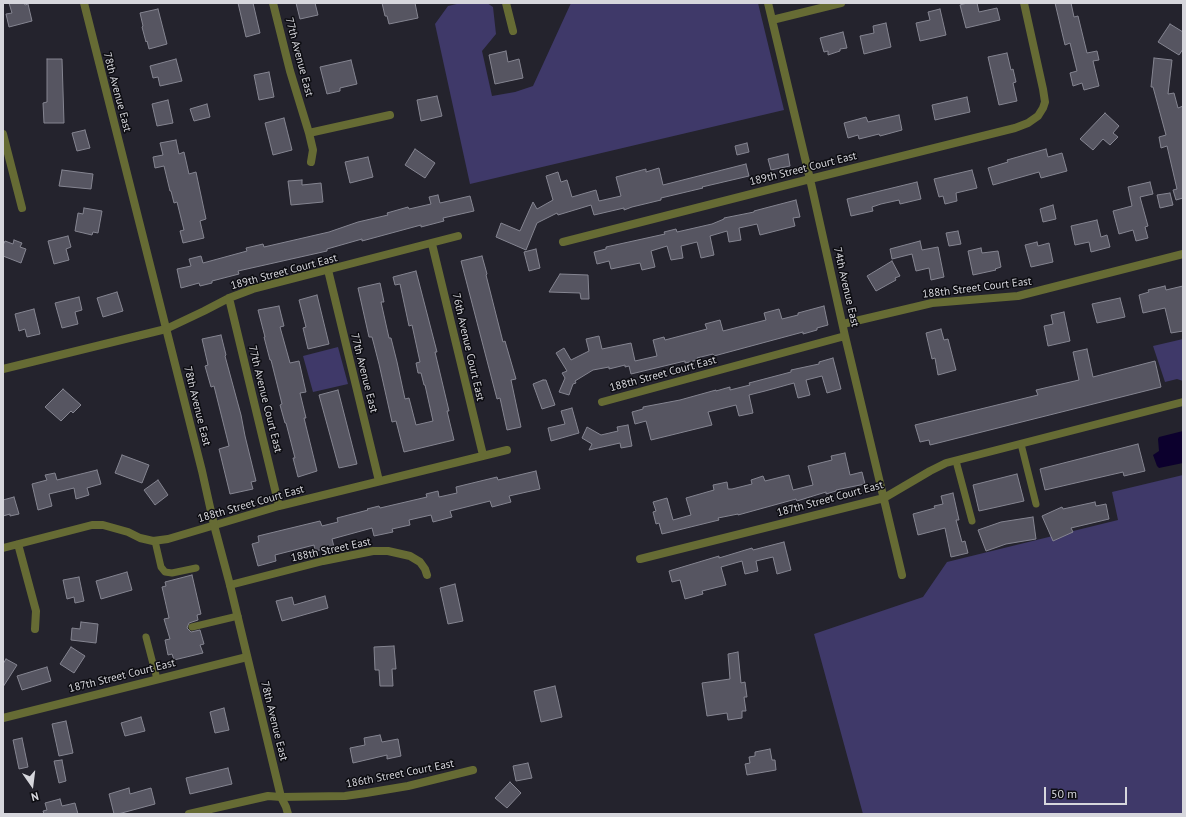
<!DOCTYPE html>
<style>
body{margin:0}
#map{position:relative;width:1186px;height:817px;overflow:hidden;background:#24232d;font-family:"PT Sans",sans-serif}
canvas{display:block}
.frame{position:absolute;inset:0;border:4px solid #d6d6dc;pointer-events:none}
.north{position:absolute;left:12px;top:765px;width:40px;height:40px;-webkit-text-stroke:3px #0d0d12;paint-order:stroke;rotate:166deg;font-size:11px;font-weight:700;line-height:16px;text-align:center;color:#d6d6dc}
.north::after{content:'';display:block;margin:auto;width:14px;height:18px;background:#d6d6dc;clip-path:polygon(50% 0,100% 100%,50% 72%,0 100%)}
.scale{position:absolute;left:1044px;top:787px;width:83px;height:18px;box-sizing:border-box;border:2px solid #d6d6dc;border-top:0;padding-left:5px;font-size:12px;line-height:14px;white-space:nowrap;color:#d6d6dc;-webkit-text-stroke:3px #0d0d12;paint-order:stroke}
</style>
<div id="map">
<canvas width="1186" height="817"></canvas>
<div class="frame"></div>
<div class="north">N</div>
<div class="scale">50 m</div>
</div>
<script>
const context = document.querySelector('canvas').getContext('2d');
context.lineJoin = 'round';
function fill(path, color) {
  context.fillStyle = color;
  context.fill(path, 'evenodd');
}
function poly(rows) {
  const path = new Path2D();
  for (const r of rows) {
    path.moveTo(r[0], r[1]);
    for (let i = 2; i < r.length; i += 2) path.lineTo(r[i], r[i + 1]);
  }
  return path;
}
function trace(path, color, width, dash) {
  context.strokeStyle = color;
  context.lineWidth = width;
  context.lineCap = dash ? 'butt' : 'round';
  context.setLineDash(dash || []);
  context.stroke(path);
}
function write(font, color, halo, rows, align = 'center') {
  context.font = font + ' "PT Sans",sans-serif';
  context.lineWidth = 3;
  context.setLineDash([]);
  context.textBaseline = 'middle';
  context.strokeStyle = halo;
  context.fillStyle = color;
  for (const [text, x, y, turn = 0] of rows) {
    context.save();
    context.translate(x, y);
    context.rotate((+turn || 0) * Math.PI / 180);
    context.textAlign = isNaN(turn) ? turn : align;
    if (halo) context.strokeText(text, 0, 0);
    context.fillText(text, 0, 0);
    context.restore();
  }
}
fill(poly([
 [461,3,487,3,493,7,496,34,482,51,492,96,515,92,533,86,571,3,758,3,784,110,470,184,435,24,448,6],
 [1183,339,1183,381,1177,379,1165,382,1153,346],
 [338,347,348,384,313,392,303,356],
 [1183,475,1183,814,863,814,814,634,923,597,947,562,1118,520,1112,492]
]), '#3f3969');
fill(poly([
 [1183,431,1183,463,1159,468,1157,466,1153,455,1159,451,1158,439,1159,437]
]), '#0c002d');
const building = poly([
 [9,3,24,3,25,5,28,4,32,21,9,27,6,14,12,13,9,3],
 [238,3,253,3,260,33,246,37,238,3],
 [296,3,315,3,318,15,300,19,296,3],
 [382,3,415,3,418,18,389,24,387,16,385,16,382,3],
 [967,3,977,3,979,12,997,8,1000,20,966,28,960,5,967,3],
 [1055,3,1071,3,1074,17,1078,16,1087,53,1097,51,1099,60,1093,61,1099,86,1084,90,1082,83,1073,86,1070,73,1077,71,1070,43,1065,45,1055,3],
 [158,9,167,44,149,49,147,41,146,42,142,27,143,26,140,13,158,9],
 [940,9,946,35,920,41,916,23,930,20,928,12,940,9],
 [886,23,891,47,864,54,860,36,874,33,873,26,886,23],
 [1170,24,1183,32,1183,49,1179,55,1158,42,1170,24],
 [843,32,847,48,840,49,840,51,828,55,828,51,824,52,820,38,843,32],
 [506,51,508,62,519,59,523,78,495,84,489,55,506,51],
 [1007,53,1011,70,1013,69,1016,82,1013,83,1017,101,999,105,988,57,1007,53],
 [1154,58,1172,60,1168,94,1174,93,1178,108,1183,106,1183,198,1176,200,1173,190,1177,189,1167,146,1161,148,1159,137,1166,135,1153,87,1151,87,1154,58],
 [47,59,62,59,64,123,44,123,43,103,47,102,47,59],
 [176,59,182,81,160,86,158,77,153,78,150,66,176,59],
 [351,60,357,84,340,88,340,91,327,94,320,67,351,60],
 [269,72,274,97,259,100,254,75,269,72],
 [437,96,442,116,421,121,417,100,437,96],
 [967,97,970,112,935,120,932,105,967,97],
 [168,100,173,123,157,126,152,104,168,100],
 [207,104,210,117,194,121,190,109,207,104],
 [1105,113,1119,126,1113,133,1118,137,1110,145,1103,139,1093,150,1080,139,1105,113],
 [899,115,902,130,880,136,879,134,859,139,858,135,848,138,844,123,866,117,868,122,899,115],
 [284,118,292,150,273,155,265,123,284,118],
 [85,130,90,148,77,151,72,133,85,130],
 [176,140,179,154,184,152,189,174,196,172,206,219,200,221,204,238,183,243,180,231,184,230,177,202,174,203,171,191,170,191,164,166,155,168,153,157,163,155,160,143,176,140],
 [747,143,749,152,737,155,735,146,747,143],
 [415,149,435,163,425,178,405,165,415,149],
 [1046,149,1048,157,1062,153,1067,171,1041,178,1039,172,993,185,988,168,1008,162,1007,160,1046,149],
 [788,154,790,166,771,170,768,159,788,154],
 [368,157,373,177,350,183,345,162,368,157],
 [746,164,749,176,702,187,703,188,661,198,661,200,632,207,624,210,624,208,594,215,591,205,558,215,557,213,537,223,526,250,496,237,501,223,520,231,533,202,537,209,553,200,546,176,558,172,561,182,567,180,572,197,596,190,599,201,621,196,616,177,646,169,646,172,659,168,663,185,746,164],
 [62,170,93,174,91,189,59,186,62,170],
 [972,170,977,188,956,193,957,201,945,204,943,196,939,197,934,179,972,170],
 [302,180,302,185,321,183,323,202,291,205,288,181,302,180],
 [917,182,921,199,900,204,899,200,881,204,872,207,873,211,851,216,847,199,917,182],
 [1150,182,1153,194,1140,197,1148,226,1145,227,1148,238,1136,241,1133,230,1119,234,1113,211,1132,206,1128,187,1150,182],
 [1170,193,1173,205,1160,208,1157,195,1170,193],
 [438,195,440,203,470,196,474,211,443,218,444,221,421,227,421,225,362,241,362,239,327,249,327,251,238,271,239,274,212,281,212,283,200,286,199,283,181,288,177,269,191,266,189,259,201,256,203,263,247,251,246,248,263,244,264,247,329,232,358,222,388,215,387,213,408,207,409,209,431,204,429,197,438,195],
 [796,200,800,217,793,218,795,226,760,235,757,224,739,228,741,240,729,242,727,231,710,236,714,255,701,258,697,242,681,246,683,258,671,260,667,246,651,251,655,267,642,270,640,263,611,269,609,261,597,264,594,252,606,249,606,247,665,234,664,232,676,229,677,232,712,224,724,219,724,218,754,212,754,211,796,200],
 [1053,205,1056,219,1043,222,1040,209,1053,205],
 [84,208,102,211,98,233,93,232,92,235,75,231,78,213,83,214,84,208],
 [1097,220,1101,237,1107,235,1110,247,1091,252,1089,242,1075,245,1071,226,1097,220],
 [958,231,961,244,949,246,946,233,958,231],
 [68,236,71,247,66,249,69,260,54,264,48,241,68,236],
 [14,240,22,243,20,247,26,249,21,263,3,256,3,245,5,241,13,244,14,240],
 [920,241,922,250,938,247,944,277,931,280,929,268,916,271,912,254,892,259,890,249,920,241],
 [1037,242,1038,246,1049,243,1053,262,1031,267,1025,245,1037,242],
 [981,248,982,253,998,251,1001,267,995,269,996,270,973,275,968,251,981,248],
 [536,249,540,268,529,271,524,252,536,249],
 [482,256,487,274,486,275,503,342,505,341,516,379,511,380,521,427,507,430,500,398,497,399,461,261,482,256],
 [892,261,900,276,895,278,896,280,876,291,867,276,892,261],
 [416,271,437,352,435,352,449,411,447,411,454,440,404,452,396,421,392,422,379,364,372,337,369,337,358,288,380,283,384,302,381,302,389,338,391,338,397,362,405,399,409,398,416,425,433,421,425,385,424,385,421,373,418,373,416,363,420,362,412,325,409,326,400,284,395,285,393,277,416,271],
 [560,274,588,275,589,299,581,299,580,293,549,292,560,274],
 [1165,286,1166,290,1183,286,1183,331,1171,333,1165,308,1143,313,1139,295,1149,292,1148,290,1165,286],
 [117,292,123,311,103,317,97,298,117,292],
 [317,295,329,344,308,349,303,328,306,327,299,300,317,295],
 [79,297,82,310,75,312,78,324,62,328,55,303,79,297],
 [1120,298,1125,317,1097,323,1092,304,1120,298],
 [279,306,284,326,280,327,290,363,299,361,306,392,300,393,306,418,304,418,317,471,298,477,293,458,295,458,286,423,285,423,280,405,282,404,271,360,270,360,264,337,265,337,258,310,279,306],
 [824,306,828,325,817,328,817,330,803,334,803,332,714,356,713,354,697,358,698,360,685,363,685,361,631,374,629,366,625,367,625,365,609,369,609,367,593,370,575,381,576,383,573,384,569,395,559,392,565,378,562,373,567,371,556,353,564,348,571,360,589,351,586,339,599,336,602,349,631,343,635,361,657,356,653,340,664,337,665,340,707,329,705,324,720,320,723,331,766,320,764,313,779,309,782,319,798,315,798,313,824,306],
 [34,309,40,334,27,337,25,329,19,331,15,314,34,309],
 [1064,312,1070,341,1048,346,1044,326,1053,324,1051,315,1064,312],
 [941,329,944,340,948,339,956,370,938,375,935,358,932,359,926,333,941,329],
 [221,335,226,355,225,356,241,415,245,436,256,481,251,482,253,489,230,494,219,449,229,446,214,386,211,387,205,366,208,365,202,339,221,335],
 [1087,349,1093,377,1155,361,1161,387,930,445,929,440,920,442,915,425,1038,395,1036,390,1079,380,1073,352,1087,349],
 [833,358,841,389,827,393,822,376,806,380,810,395,798,398,794,383,765,391,749,395,753,413,739,416,736,405,708,412,712,425,651,440,646,421,635,424,632,412,643,409,643,407,680,400,716,390,716,391,730,387,730,390,750,385,749,383,791,372,791,370,819,364,819,362,833,358],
 [543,380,546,380,555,405,542,409,533,384,543,380],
 [63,389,81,405,73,413,71,411,61,421,45,407,63,389],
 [338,390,357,464,339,468,319,395,338,390],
 [572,408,579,433,551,441,548,428,565,424,561,411,572,408],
 [628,425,632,446,621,448,620,443,589,450,592,444,582,438,587,427,601,435,618,431,617,427,628,425],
 [1138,444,1145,471,1124,476,1123,472,1045,490,1040,469,1138,444],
 [845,453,850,475,862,472,865,484,836,490,836,491,826,494,826,492,797,501,796,499,738,515,738,514,718,518,719,520,662,534,659,523,656,524,653,512,656,511,653,502,667,498,673,520,691,515,686,498,714,490,713,485,727,482,728,489,732,489,752,484,751,480,763,476,765,481,789,475,793,490,813,485,808,466,832,460,831,456,845,453],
 [122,455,149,465,142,483,115,473,122,455],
 [97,470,101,484,87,488,89,495,76,499,74,488,49,494,52,506,38,510,32,484,47,480,45,475,55,473,57,480,97,470],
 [536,471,540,489,509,496,511,502,492,507,490,501,450,511,452,517,433,522,431,515,409,520,410,525,392,529,393,532,374,536,372,528,332,539,334,547,315,551,314,545,275,555,276,561,258,566,252,544,259,542,258,536,320,521,322,526,338,522,337,518,368,510,367,509,379,506,380,508,427,497,426,494,438,491,439,497,457,493,456,487,497,477,498,480,536,471],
 [1017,474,1024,501,979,511,973,485,1017,474],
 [158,480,168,495,155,505,144,490,158,480],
 [953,493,959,520,956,520,962,542,965,541,968,553,951,557,945,528,918,535,913,514,935,508,934,506,943,504,941,496,953,493],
 [14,497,19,514,10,516,10,514,3,516,3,500,14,497],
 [1095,502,1096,506,1106,504,1109,519,1071,528,1073,532,1053,541,1042,516,1062,507,1063,509,1095,502],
 [1033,517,1036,539,1006,544,986,551,978,530,1001,522,1033,517],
 [784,542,791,570,777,574,773,557,756,561,758,571,745,574,742,561,721,567,726,585,702,591,703,594,685,599,680,580,672,582,669,571,719,556,719,558,752,548,753,550,784,542],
 [127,572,132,590,101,599,96,581,127,572],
 [192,575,201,614,197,615,198,620,189,623,187,628,191,632,200,630,204,644,200,645,203,653,174,660,172,654,168,655,165,640,170,639,164,619,169,618,162,587,166,586,165,582,192,575],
 [79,577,84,601,75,603,74,597,67,599,63,580,79,577],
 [455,584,463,621,448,624,440,588,455,584],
 [325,596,328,608,282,621,276,601,292,597,294,605,325,596],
 [81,622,98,624,96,643,71,640,72,628,80,629,81,622],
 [394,646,396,669,392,669,393,686,380,686,379,670,375,670,374,647,394,646],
 [71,647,85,656,74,673,60,664,71,647],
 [738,652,741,683,745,682,747,697,744,697,746,711,742,711,742,718,728,720,727,713,707,716,702,683,730,679,728,654,738,652],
 [6,659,17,665,3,687,3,664,6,659],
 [47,667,51,681,22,690,17,676,47,667],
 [555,686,562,717,541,722,534,691,555,686],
 [224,708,229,730,215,733,210,712,224,708],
 [141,717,145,731,125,736,121,723,141,717],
 [66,721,73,753,59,756,52,724,66,721],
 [380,735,382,742,398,739,401,756,387,759,387,755,353,763,350,748,365,745,364,738,380,735],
 [22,738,28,767,19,769,13,740,22,738],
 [770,749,772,760,775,760,776,770,747,775,745,764,750,763,749,757,755,756,755,752,770,749],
 [62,760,66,781,59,783,54,761,62,760],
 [528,763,532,778,516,781,513,766,528,763],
 [228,768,232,784,190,794,186,778,228,768],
 [510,782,521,793,507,808,495,798,510,782],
 [129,788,130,794,151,788,155,804,118,814,114,814,109,794,129,788],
 [60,799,62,806,75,803,78,814,44,814,43,811,47,810,45,803,60,799]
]);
fill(building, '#565561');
trace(building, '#858591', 1);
trace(poly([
 [1021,444,1036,504],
 [956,461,972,521],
 [155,541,161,567,165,572,172,573,196,568],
 [192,627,238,616],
 [146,637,157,679]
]), '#666b34', 7);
trace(poly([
 [273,3,290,71,309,133,313,150,311,162],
 [506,3,513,31],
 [768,3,810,179,845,336,902,575],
 [772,20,841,3],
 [309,133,390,115],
 [3,134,22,208],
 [563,242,810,179,1015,128,1028,123,1038,116,1043,108,1045,102,1043,89,1024,3],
 [432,244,483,455],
 [328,270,379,481],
 [229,298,279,506],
 [843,324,932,303,1018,296,1183,254],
 [3,369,166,329,204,311,229,298,253,289,458,236],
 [602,402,845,336],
 [18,544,36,611,35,629],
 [3,548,92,525,103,525,128,532,140,538,153,541,168,539,279,506,507,450],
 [640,559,884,498,930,471,946,463,1183,402],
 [230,585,323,561,373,551,388,551,410,556,420,562,425,569,427,575],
 [3,718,247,657],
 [189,814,268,796,281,797,345,796,366,793,408,786,473,770]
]), '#666b34', 8);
trace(poly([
 [84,3,202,471,214,525,230,585,281,797,286,807,288,814]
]), '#666b34', 8);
write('11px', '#d6d6dc', '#0d0d12', [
 ["77th Avenue East",299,57,75],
 ["78th Avenue East",117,92,75],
 ["189th Street Court East",803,169,-14],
 ["189th Street Court East",284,272,-15],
 ["74th Avenue East",846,287,77],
 ["188th Street Court East",977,288,-7],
 ["76th Avenue Court East",468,347,77],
 ["77th Avenue East",364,373,76],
 ["188th Street Court East",663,374,-15],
 ["77th Avenue Court East",265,399,76],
 ["78th Avenue East",197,406,76],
 ["187th Street Court East",830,499,-15],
 ["188th Street Court East",251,504,-16],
 ["188th Street East",331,550,-12],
 ["187th Street Court East",122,676,-14],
 ["78th Avenue East",274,721,76],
 ["186th Street Court East",400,774,-11]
]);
</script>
